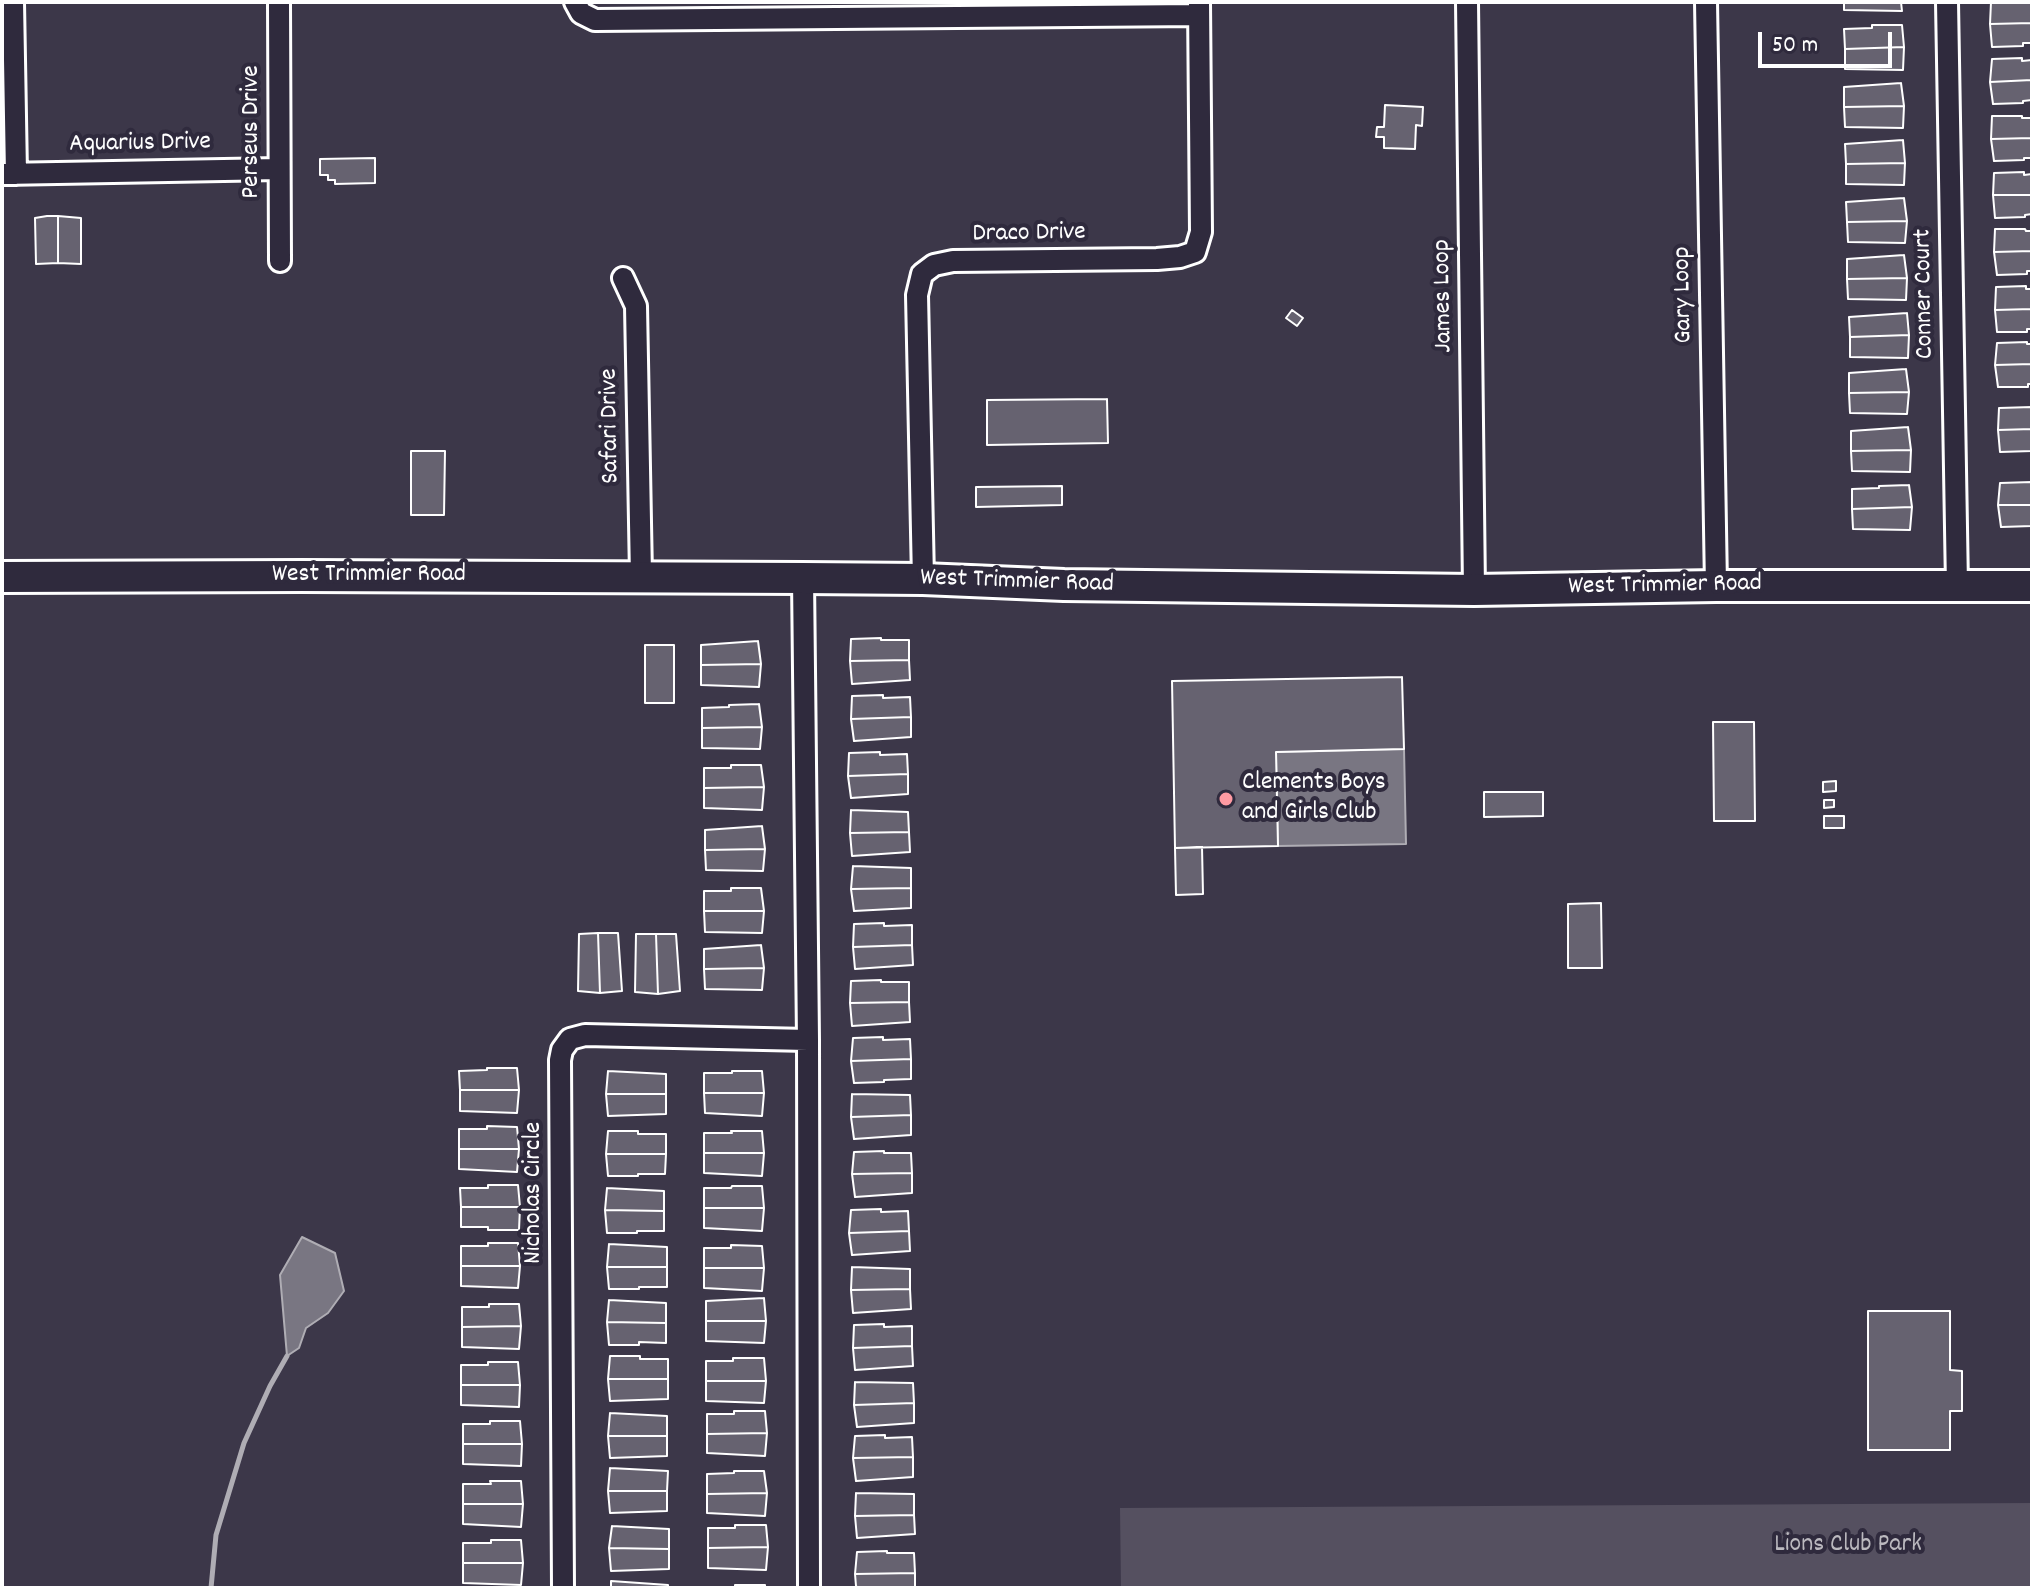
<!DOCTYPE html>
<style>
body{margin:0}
#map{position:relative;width:2034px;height:1590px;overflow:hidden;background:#3c3749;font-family:Dekko,sans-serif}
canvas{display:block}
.frame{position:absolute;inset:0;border:4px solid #fff;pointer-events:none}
.scale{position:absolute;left:1758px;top:32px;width:134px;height:36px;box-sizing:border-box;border:4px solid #fff;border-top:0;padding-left:10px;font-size:24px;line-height:28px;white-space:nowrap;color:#fff;-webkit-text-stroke:6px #2f2a3d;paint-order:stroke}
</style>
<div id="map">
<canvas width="2034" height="1590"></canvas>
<div class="frame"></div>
<div class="scale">50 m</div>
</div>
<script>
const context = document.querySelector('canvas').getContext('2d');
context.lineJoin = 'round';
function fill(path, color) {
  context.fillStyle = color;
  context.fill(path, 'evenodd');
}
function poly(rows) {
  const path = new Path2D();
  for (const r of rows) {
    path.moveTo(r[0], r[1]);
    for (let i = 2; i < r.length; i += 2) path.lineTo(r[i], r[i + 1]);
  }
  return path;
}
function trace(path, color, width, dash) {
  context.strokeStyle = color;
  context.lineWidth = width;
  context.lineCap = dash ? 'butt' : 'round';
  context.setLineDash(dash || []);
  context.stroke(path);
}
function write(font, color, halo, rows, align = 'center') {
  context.font = font + ' Dekko,sans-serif';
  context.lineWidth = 8;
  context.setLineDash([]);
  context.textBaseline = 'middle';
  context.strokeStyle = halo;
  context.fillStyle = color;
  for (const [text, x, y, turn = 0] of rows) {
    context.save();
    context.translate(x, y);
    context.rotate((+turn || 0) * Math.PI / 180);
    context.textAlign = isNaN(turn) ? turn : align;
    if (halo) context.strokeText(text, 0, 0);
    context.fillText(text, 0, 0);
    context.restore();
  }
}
fill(poly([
 [2032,1503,2032,1588,1121,1588,1120,1508]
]), '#555060');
const water = poly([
 [1404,749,1406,844,1278,846,1276,752,1404,749],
 [302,1237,335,1253,344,1291,328,1313,306,1328,299,1348,287,1356,280,1275,302,1237]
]);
fill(water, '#797682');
trace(water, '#afadb4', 2);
trace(poly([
 [211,1588,216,1535,244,1443,270,1386,287,1356]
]), '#afadb4', 5);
const building = poly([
 [1844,2,1901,2,1902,11,1844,10,1844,2],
 [1991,2,2032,3,2032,23,1990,24,1991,2],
 [2032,23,2032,43,2023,43,2023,46,1992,47,1990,24,2032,23],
 [1872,25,1902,25,1904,47,1845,49,1844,29,1872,28,1872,25],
 [1904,47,1903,70,1845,69,1845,49,1904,47],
 [2022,58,2022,61,2032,60,2032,80,1990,82,1992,59,2022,58],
 [2032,80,2032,100,2023,101,2023,103,1993,104,1990,82,2032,80],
 [1901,83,1904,106,1844,107,1844,87,1901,83],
 [1385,105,1423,107,1422,126,1416,125,1415,149,1384,148,1384,137,1376,137,1377,127,1384,127,1385,105],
 [1904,106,1903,128,1845,127,1844,107,1904,106],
 [1992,116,2022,116,2022,118,2032,118,2032,138,1991,139,1992,116],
 [2032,138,2032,158,2024,158,2024,160,1994,161,1991,139,2032,138],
 [1903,140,1905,163,1846,164,1845,144,1903,140],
 [375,158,375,183,335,184,335,180,328,180,328,175,320,175,320,159,375,158],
 [1905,163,1904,185,1846,184,1846,164,1905,163],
 [2024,172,2024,175,2032,174,2032,195,1993,195,1994,173,2024,172],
 [1993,195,2032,195,2032,214,2025,215,2025,217,1995,218,1993,195],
 [1904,198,1907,221,1847,222,1846,202,1904,198],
 [47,216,58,216,58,263,36,264,35,218,47,216],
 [58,216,81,218,81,264,58,263,58,216],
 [1907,221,1905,243,1848,242,1847,222,1907,221],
 [1995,229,2025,229,2026,231,2032,231,2032,251,1994,252,1995,229],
 [2032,251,2032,271,2027,271,2027,274,1997,275,1994,252,2032,251],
 [1904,255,1907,278,1847,279,1847,259,1904,255],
 [1907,278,1906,300,1848,299,1847,279,1907,278],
 [2026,286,2026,289,2032,289,2032,309,1995,310,1996,287,2026,286],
 [2032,309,2032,329,2027,329,2027,332,1997,332,1995,310,2032,309],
 [1292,310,1303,318,1297,326,1286,318,1292,310],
 [1907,313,1909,335,1850,337,1849,317,1907,313],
 [1909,335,1908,358,1850,357,1850,337,1909,335],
 [2027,342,2027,344,2032,344,2032,364,1995,365,1997,343,2027,342],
 [2032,364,2032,384,2028,384,2028,387,1998,387,1995,365,2032,364],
 [1906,369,1909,392,1849,393,1849,373,1906,369],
 [1909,392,1907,414,1850,413,1849,393,1909,392],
 [1107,399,1108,443,987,445,987,400,1107,399],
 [2032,407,2032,429,1998,430,1999,408,2032,407],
 [1908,427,1911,450,1851,451,1851,431,1908,427],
 [2032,429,2032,451,2000,452,1998,430,2032,429],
 [1911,450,1910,472,1852,471,1851,451,1911,450],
 [411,451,445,451,444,515,411,515,411,451],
 [2032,482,2032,505,1998,505,2000,483,2032,482],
 [1909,485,1912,507,1852,509,1852,489,1879,488,1879,486,1909,485],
 [1062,486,1062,505,976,507,976,487,1062,486],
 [1998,505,2032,505,2032,526,2001,527,1998,505],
 [1912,507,1910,530,1853,529,1852,509,1912,507],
 [881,638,881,640,909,640,909,660,850,661,851,639,881,638],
 [758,641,761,664,701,665,701,645,758,641],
 [645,645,674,645,674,703,645,703,645,645],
 [909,660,910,680,852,684,850,661,909,660],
 [761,664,759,687,701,685,701,665,761,664],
 [1402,677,1404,749,1276,752,1278,846,1175,848,1172,681,1402,677],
 [883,695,883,698,910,697,911,717,851,719,852,696,883,695],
 [759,704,762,727,702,728,702,708,729,707,729,705,759,704],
 [911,717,911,737,854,741,851,719,911,717],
 [1713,722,1754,722,1755,821,1714,821,1713,722],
 [762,727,760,749,702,748,702,728,762,727],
 [880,752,880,755,907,754,908,774,848,776,849,753,880,752],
 [731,765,761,765,764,787,704,788,704,768,731,768,731,765],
 [908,774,908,794,851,798,848,776,908,774],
 [1836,781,1836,791,1823,792,1823,782,1836,781],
 [764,787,762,810,704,808,704,788,764,787],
 [1484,792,1543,792,1543,816,1484,817,1484,792],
 [1824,800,1834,800,1834,807,1824,808,1824,800],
 [851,810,908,812,909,832,850,833,851,810],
 [1824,816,1844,816,1844,828,1824,828,1824,816],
 [762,826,765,849,705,850,705,830,762,826],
 [909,832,910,852,852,856,850,833,909,832],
 [1202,847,1203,894,1176,895,1175,848,1202,847],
 [765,849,763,871,706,870,705,850,765,849],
 [853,866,911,868,911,888,851,889,853,866],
 [731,888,761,888,764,911,704,911,704,891,731,891,731,888],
 [911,888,911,908,854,911,851,889,911,888],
 [1601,903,1602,968,1568,968,1568,904,1601,903],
 [704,911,764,911,762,933,705,932,704,911],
 [884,923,884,926,912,925,912,945,853,947,854,924,884,923],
 [598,933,600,993,578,991,579,934,598,933],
 [598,933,618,933,622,991,600,993,598,933],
 [636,934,656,934,658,994,635,992,636,934],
 [656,934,676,934,680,991,658,994,656,934],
 [761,945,764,968,704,969,704,949,761,945],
 [912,945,913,965,855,969,853,947,912,945],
 [764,968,762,990,705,989,704,969,764,968],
 [881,980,881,982,909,982,909,1002,850,1003,851,981,881,980],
 [909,1002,910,1022,852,1026,850,1003,909,1002],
 [883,1037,883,1040,910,1039,911,1059,851,1061,853,1038,883,1037],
 [911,1059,911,1079,884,1080,884,1082,854,1083,851,1061,911,1059],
 [487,1068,517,1068,519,1090,460,1090,459,1071,487,1070,487,1068],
 [608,1071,666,1074,666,1094,606,1094,608,1071],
 [732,1071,762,1071,764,1093,704,1093,704,1073,732,1073,732,1071],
 [460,1090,519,1090,517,1113,460,1111,460,1090],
 [704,1093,764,1093,762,1116,705,1113,704,1093],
 [606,1094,666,1094,666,1114,608,1116,606,1094],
 [852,1094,910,1095,911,1115,851,1117,852,1094],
 [911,1115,911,1135,854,1139,851,1117,911,1115],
 [487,1126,517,1127,519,1149,459,1149,459,1129,487,1129,487,1126],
 [608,1131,638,1131,638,1134,666,1134,666,1154,606,1154,608,1131],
 [731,1131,762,1131,764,1153,704,1153,704,1133,732,1133,731,1131],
 [459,1149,519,1149,517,1172,459,1169,459,1149],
 [884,1151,884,1153,911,1153,912,1173,852,1174,854,1152,884,1151],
 [704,1153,764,1153,762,1176,704,1173,704,1153],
 [606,1154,666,1154,665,1174,638,1174,638,1176,608,1176,606,1154],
 [912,1173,912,1193,855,1197,852,1174,912,1173],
 [488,1185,518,1185,520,1207,461,1207,460,1188,488,1188,488,1185],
 [732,1186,762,1186,764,1208,704,1208,704,1188,731,1188,732,1186],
 [607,1188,664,1191,664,1211,605,1210,607,1188],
 [461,1207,520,1207,519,1230,488,1230,488,1227,461,1227,461,1207],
 [704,1208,764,1208,762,1231,704,1228,704,1208],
 [881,1209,881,1212,908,1211,909,1231,849,1233,851,1210,881,1209],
 [605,1210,664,1211,664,1231,637,1231,637,1233,607,1233,605,1210],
 [909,1231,910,1251,852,1255,849,1233,909,1231],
 [488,1243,518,1243,520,1266,461,1266,461,1246,488,1246,488,1243],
 [609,1244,667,1247,667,1267,607,1267,609,1244],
 [731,1245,762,1246,764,1268,704,1268,704,1248,731,1248,731,1245],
 [461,1266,520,1266,518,1288,461,1286,461,1266],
 [607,1267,667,1267,667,1287,639,1287,639,1289,609,1289,607,1267],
 [852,1267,910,1269,910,1289,851,1290,852,1267],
 [704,1268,764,1268,762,1291,704,1288,704,1268],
 [910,1289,911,1309,853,1313,851,1290,910,1289],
 [764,1298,766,1321,706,1321,706,1301,764,1298],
 [609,1300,666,1303,666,1323,607,1322,609,1300],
 [489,1304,519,1304,521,1326,462,1327,462,1307,489,1307,489,1304],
 [1868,1311,1950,1311,1950,1370,1962,1371,1962,1411,1950,1411,1950,1450,1868,1450,1868,1311],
 [706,1321,766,1321,764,1343,706,1341,706,1321],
 [607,1322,666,1323,666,1343,639,1342,639,1345,609,1345,607,1322],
 [884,1324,884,1327,912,1326,912,1346,853,1348,854,1325,884,1324],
 [521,1326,519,1349,462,1347,462,1327,521,1326],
 [912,1346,913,1366,855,1370,853,1348,912,1346],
 [610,1356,640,1356,640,1359,668,1359,668,1379,608,1379,610,1356],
 [733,1358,764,1358,766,1381,706,1381,706,1361,733,1361,733,1358],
 [488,1362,518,1362,520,1385,461,1385,461,1365,488,1365,488,1362],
 [608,1379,668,1379,668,1399,610,1401,608,1379],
 [706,1381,766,1381,764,1403,706,1401,706,1381],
 [855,1382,913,1383,914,1403,854,1405,855,1382],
 [461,1385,520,1385,519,1407,461,1405,461,1385],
 [914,1403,914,1423,857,1427,854,1405,914,1403],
 [734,1411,765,1411,767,1433,707,1434,707,1414,734,1414,734,1411],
 [610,1413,667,1416,667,1436,608,1436,610,1413],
 [490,1421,520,1421,522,1444,463,1444,463,1424,490,1424,490,1421],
 [767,1433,765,1456,707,1453,707,1434,767,1433],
 [885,1435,885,1438,912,1437,913,1457,853,1458,855,1436,885,1435],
 [608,1436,667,1436,667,1456,610,1458,608,1436],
 [463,1444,522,1444,521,1466,463,1464,463,1444],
 [913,1457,913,1477,856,1481,853,1458,913,1457],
 [610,1468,668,1471,667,1491,608,1491,610,1468],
 [734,1471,764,1471,767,1493,707,1494,707,1474,734,1473,734,1471],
 [490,1481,521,1481,523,1504,463,1504,463,1484,491,1484,490,1481],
 [608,1491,667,1491,667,1511,610,1513,608,1491],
 [767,1493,765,1516,707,1513,707,1494,767,1493],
 [856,1493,914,1494,914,1515,855,1516,856,1493],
 [463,1504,523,1504,521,1527,463,1524,463,1504],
 [914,1515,915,1534,857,1538,855,1516,914,1515],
 [735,1525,766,1525,768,1547,708,1548,708,1528,735,1528,735,1525],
 [612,1526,669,1529,669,1549,609,1548,612,1526],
 [491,1540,521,1540,523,1563,463,1563,463,1543,491,1543,491,1540],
 [768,1547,766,1570,708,1568,708,1548,768,1547],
 [609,1548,669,1549,669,1569,611,1571,609,1548],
 [887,1551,887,1553,914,1553,915,1573,855,1574,857,1552,887,1551],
 [463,1563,523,1563,521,1585,463,1583,463,1563],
 [915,1573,915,1588,858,1588,856,1586,855,1574,915,1573],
 [611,1581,668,1585,668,1588,611,1588,611,1581],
 [735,1585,765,1585,765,1588,708,1588,735,1587,735,1585]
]);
fill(building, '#666270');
trace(building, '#fff', 2);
const street = poly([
 [13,2,16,174],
 [279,2,280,261],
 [575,2,581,13,595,20,1199,15],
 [1467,2,1474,590],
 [1706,2,1716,586],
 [1947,2,1957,586],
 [2,174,279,169],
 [623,278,636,306,641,576],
 [803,578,808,1040,809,1588],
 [923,579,917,295,922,274,934,265,953,261,1157,259,1180,257,1195,252,1201,232,1199,2],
 [563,1588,560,1060,562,1050,570,1039,585,1035,808,1040]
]);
const secondary = poly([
 [2,577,302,576,803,578,923,579,1064,585,1474,590,1716,586,2032,586]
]);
trace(street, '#fff', 26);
trace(secondary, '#fff', 36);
trace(street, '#2f2a3d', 20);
trace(secondary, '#2f2a3d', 30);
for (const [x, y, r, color] of [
 [1226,799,8,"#ff9aa2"]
]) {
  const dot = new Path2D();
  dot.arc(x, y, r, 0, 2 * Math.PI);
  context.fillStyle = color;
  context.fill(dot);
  trace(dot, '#2f2a3d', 3);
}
write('26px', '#fff', '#2f2a3d', [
 ["Perseus Drive",253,132,-90],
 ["Aquarius Drive",140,145,-1],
 ["Draco Drive",1029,235,-1],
 ["Conner Court",1926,294,-91],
 ["Gary Loop",1685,295,-91],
 ["James Loop",1445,296,-91],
 ["Safari Drive",612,426,-91],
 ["West Trimmier Road",369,576],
 ["West Trimmier Road",1017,583,2],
 ["West Trimmier Road",1665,587,-1],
 ["Nicholas Circle",535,1193,-90]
]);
write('26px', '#fff', '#2f2a3d', [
 ["Clements Boys",1242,784],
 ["and Girls Club",1242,814]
], 'left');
write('26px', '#bbb9bf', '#2f2a3d', [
 ["Lions Club Park",1848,1546]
]);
</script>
